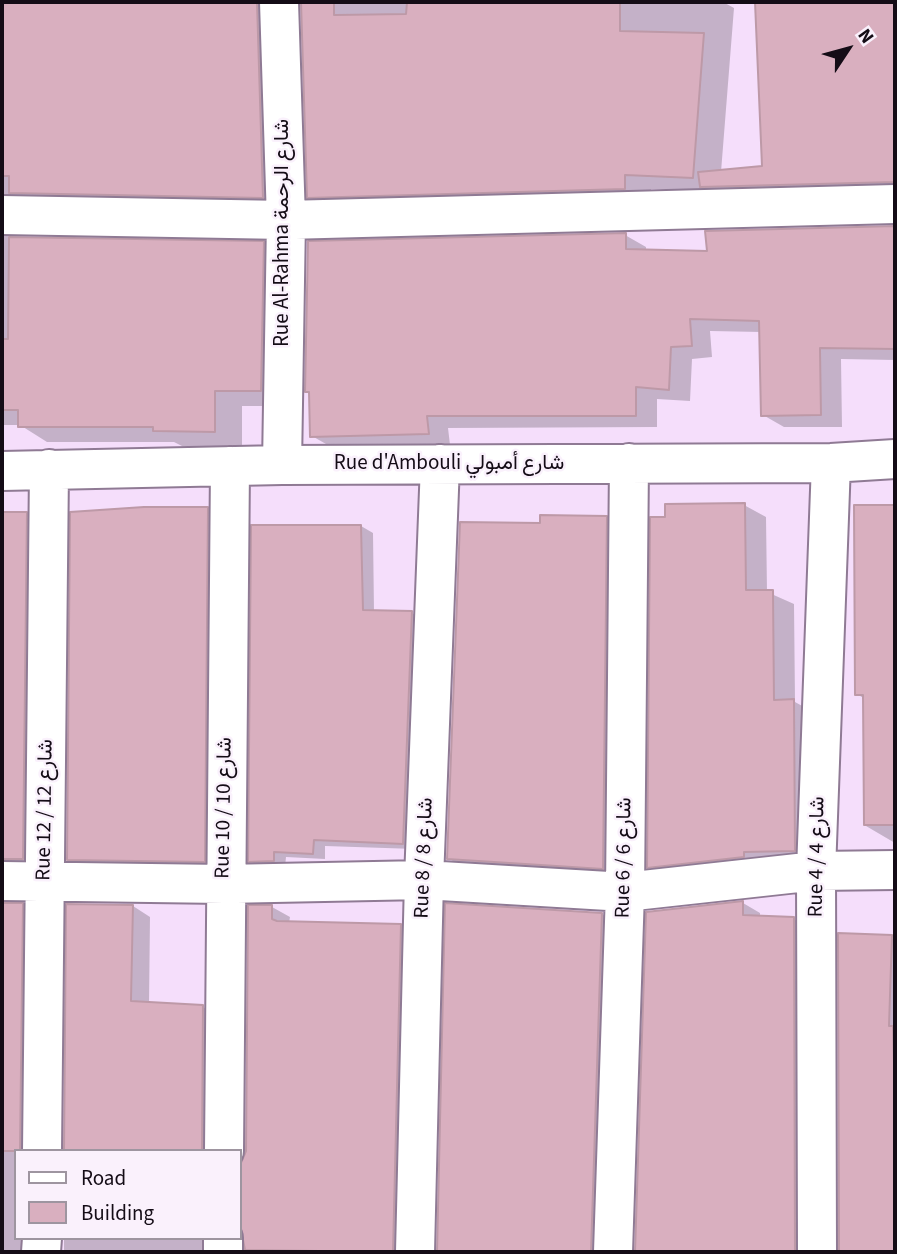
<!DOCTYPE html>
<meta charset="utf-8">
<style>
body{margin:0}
#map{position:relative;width:897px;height:1254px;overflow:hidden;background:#f5defb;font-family:"Source Sans 3",sans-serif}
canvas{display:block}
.frame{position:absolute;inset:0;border:4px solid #140c16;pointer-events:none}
.legend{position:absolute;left:14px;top:1149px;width:228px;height:91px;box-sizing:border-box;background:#faf1fc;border:2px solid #9e95a0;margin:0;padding:9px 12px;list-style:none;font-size:21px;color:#140c16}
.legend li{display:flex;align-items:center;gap:14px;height:35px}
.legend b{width:35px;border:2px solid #9e95a0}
.north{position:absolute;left:813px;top:14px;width:70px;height:70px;-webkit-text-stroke:5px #faf1fc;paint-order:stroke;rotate:54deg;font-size:19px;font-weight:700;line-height:28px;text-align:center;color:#140c16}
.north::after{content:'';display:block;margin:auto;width:24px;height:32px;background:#140c16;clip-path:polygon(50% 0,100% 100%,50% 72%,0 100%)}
</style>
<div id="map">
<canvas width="897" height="1254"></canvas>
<div class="frame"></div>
<ul class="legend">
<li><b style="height:9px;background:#fff"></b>Road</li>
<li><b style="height:19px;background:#d9afbf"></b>Building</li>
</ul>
<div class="north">N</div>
</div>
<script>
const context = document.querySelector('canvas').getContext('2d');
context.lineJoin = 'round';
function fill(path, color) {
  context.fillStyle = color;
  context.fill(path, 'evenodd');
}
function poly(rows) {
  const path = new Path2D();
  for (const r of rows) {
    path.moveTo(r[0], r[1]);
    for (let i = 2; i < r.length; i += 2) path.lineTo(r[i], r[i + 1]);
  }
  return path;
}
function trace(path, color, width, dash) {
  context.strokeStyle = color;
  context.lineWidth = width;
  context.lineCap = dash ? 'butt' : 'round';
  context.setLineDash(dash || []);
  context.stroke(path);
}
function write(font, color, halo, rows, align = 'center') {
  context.font = font + ' "Source Sans 3",Vazirmatn,sans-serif';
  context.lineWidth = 5;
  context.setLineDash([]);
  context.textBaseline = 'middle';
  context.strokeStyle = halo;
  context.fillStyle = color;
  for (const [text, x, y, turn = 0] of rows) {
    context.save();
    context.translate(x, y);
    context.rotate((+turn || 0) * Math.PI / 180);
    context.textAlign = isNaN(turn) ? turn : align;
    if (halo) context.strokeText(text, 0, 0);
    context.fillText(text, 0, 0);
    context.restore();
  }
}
fill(poly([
 [2,2,275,2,290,212,7,230,9,239,263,243,290,259,288,406,242,406,242,446,182,446,174,442,47,442,20,425,2,425],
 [303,2,723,2,734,8,721,172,764,168,757,2,895,2,895,181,888,176,886,179,895,185,895,194,651,189,651,204,336,212,309,197],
 [895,228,895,360,841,359,842,427,784,427,763,415,761,332,710,331,712,357,692,359,690,401,657,399,657,427,448,428,450,445,333,448,312,436,625,235,646,247,646,251,709,253,707,233],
 [744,505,766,517,767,592,794,604,795,702,815,713,816,863,670,879,649,867,667,519],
 [855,507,895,507,895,843,866,826,865,699,857,694],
 [207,509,226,519,223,872,87,870,69,859],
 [2,513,26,513,44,524,40,869,2,879],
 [606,518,625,529,622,879,468,870,448,858,541,525],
 [361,526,373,533,374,612,412,613,424,620,415,849,325,846,325,859,286,857,285,867,262,867,250,861],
 [2,903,22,905,40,915,37,1151,16,1151,16,1238,41,1238,38,1252,2,1252],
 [743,903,760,913,760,917,794,919,811,929,812,1252,637,1252,648,913],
 [447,905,602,914,620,925,609,1252,439,1252],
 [133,906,150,917,149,1004,203,1007,221,1017,219,1151,66,1151],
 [250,907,272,907,290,917,289,923,401,926,418,936,411,1252,247,1252,244,1227,240,1226,240,1168,248,1151],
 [840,935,895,939,895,1252,841,1252],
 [64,1238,221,1238,219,1252,64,1252]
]), '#0003');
const building = poly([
 [2,2,257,2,263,198,9,193,9,176,2,176,2,2],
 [301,2,334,2,334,15,406,14,407,2,620,2,620,31,704,33,693,178,625,175,625,189,307,198,301,2],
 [755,2,895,2,895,182,700,187,698,172,762,166,755,2],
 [895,226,895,349,820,348,821,415,761,416,759,321,690,319,692,346,671,347,669,390,636,387,636,416,427,416,429,434,310,437,309,392,305,392,308,241,626,233,626,249,707,251,705,231,895,226],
 [9,237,264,241,261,391,215,391,215,432,153,431,153,427,18,427,18,410,2,410,2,339,8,339,9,237],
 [745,503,746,590,773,590,774,700,794,699,795,851,744,852,744,857,647,868,650,517,665,517,665,504,745,503],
 [854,505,895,505,895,825,864,825,863,695,855,695,854,505],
 [144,507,208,507,205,862,67,860,70,512,144,507],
 [2,512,27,512,23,859,2,859,2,512],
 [540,515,607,516,603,869,447,859,460,522,540,523,540,515],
 [251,525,361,525,363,610,412,611,403,844,314,840,313,854,274,852,274,861,248,862,251,525],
 [743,901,743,915,794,917,795,1252,635,1252,646,912,743,901],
 [2,903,23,903,20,1151,2,1151,2,903],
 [445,903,602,913,591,1252,437,1252,445,903],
 [66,904,133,905,131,1001,203,1005,202,1151,64,1151,66,904],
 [248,905,272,905,272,919,277,921,401,924,393,1252,245,1250,240,1225,240,1165,246,1151,248,905],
 [838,933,892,935,889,1026,893,1026,895,1099,895,1252,839,1252,838,933]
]);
fill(building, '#d9afbf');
trace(building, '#bd99a7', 2);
const minor = poly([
 [279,2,286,220,282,465],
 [2,215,286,220,895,204],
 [2,471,282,465,831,463,895,459],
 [2,881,224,884,424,880,625,892,816,871,895,870],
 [42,1151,49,469],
 [224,1151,230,466],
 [41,1252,42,1238],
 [223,1252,223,1238],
 [415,1252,424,880,440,464],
 [613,1252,625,892,629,463],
 [817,1252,816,871,831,463]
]);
trace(minor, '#8f7a94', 42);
trace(minor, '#fff', 38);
write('21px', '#140c16', '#faf1fc', [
 ["Rue Al-Rahma شارع الرحمة",283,233,-90],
 ["Rue d'Ambouli شارع أمبولي",449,464],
 ["Rue 10 / شارع 10",225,808,-89],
 ["Rue 12 / شارع 12",46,810,-89],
 ["Rue 4 / شارع 4",818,857,-89],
 ["Rue 8 / شارع 8",425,858,-88],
 ["Rue 6 / شارع 6",625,858,-89]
]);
</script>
